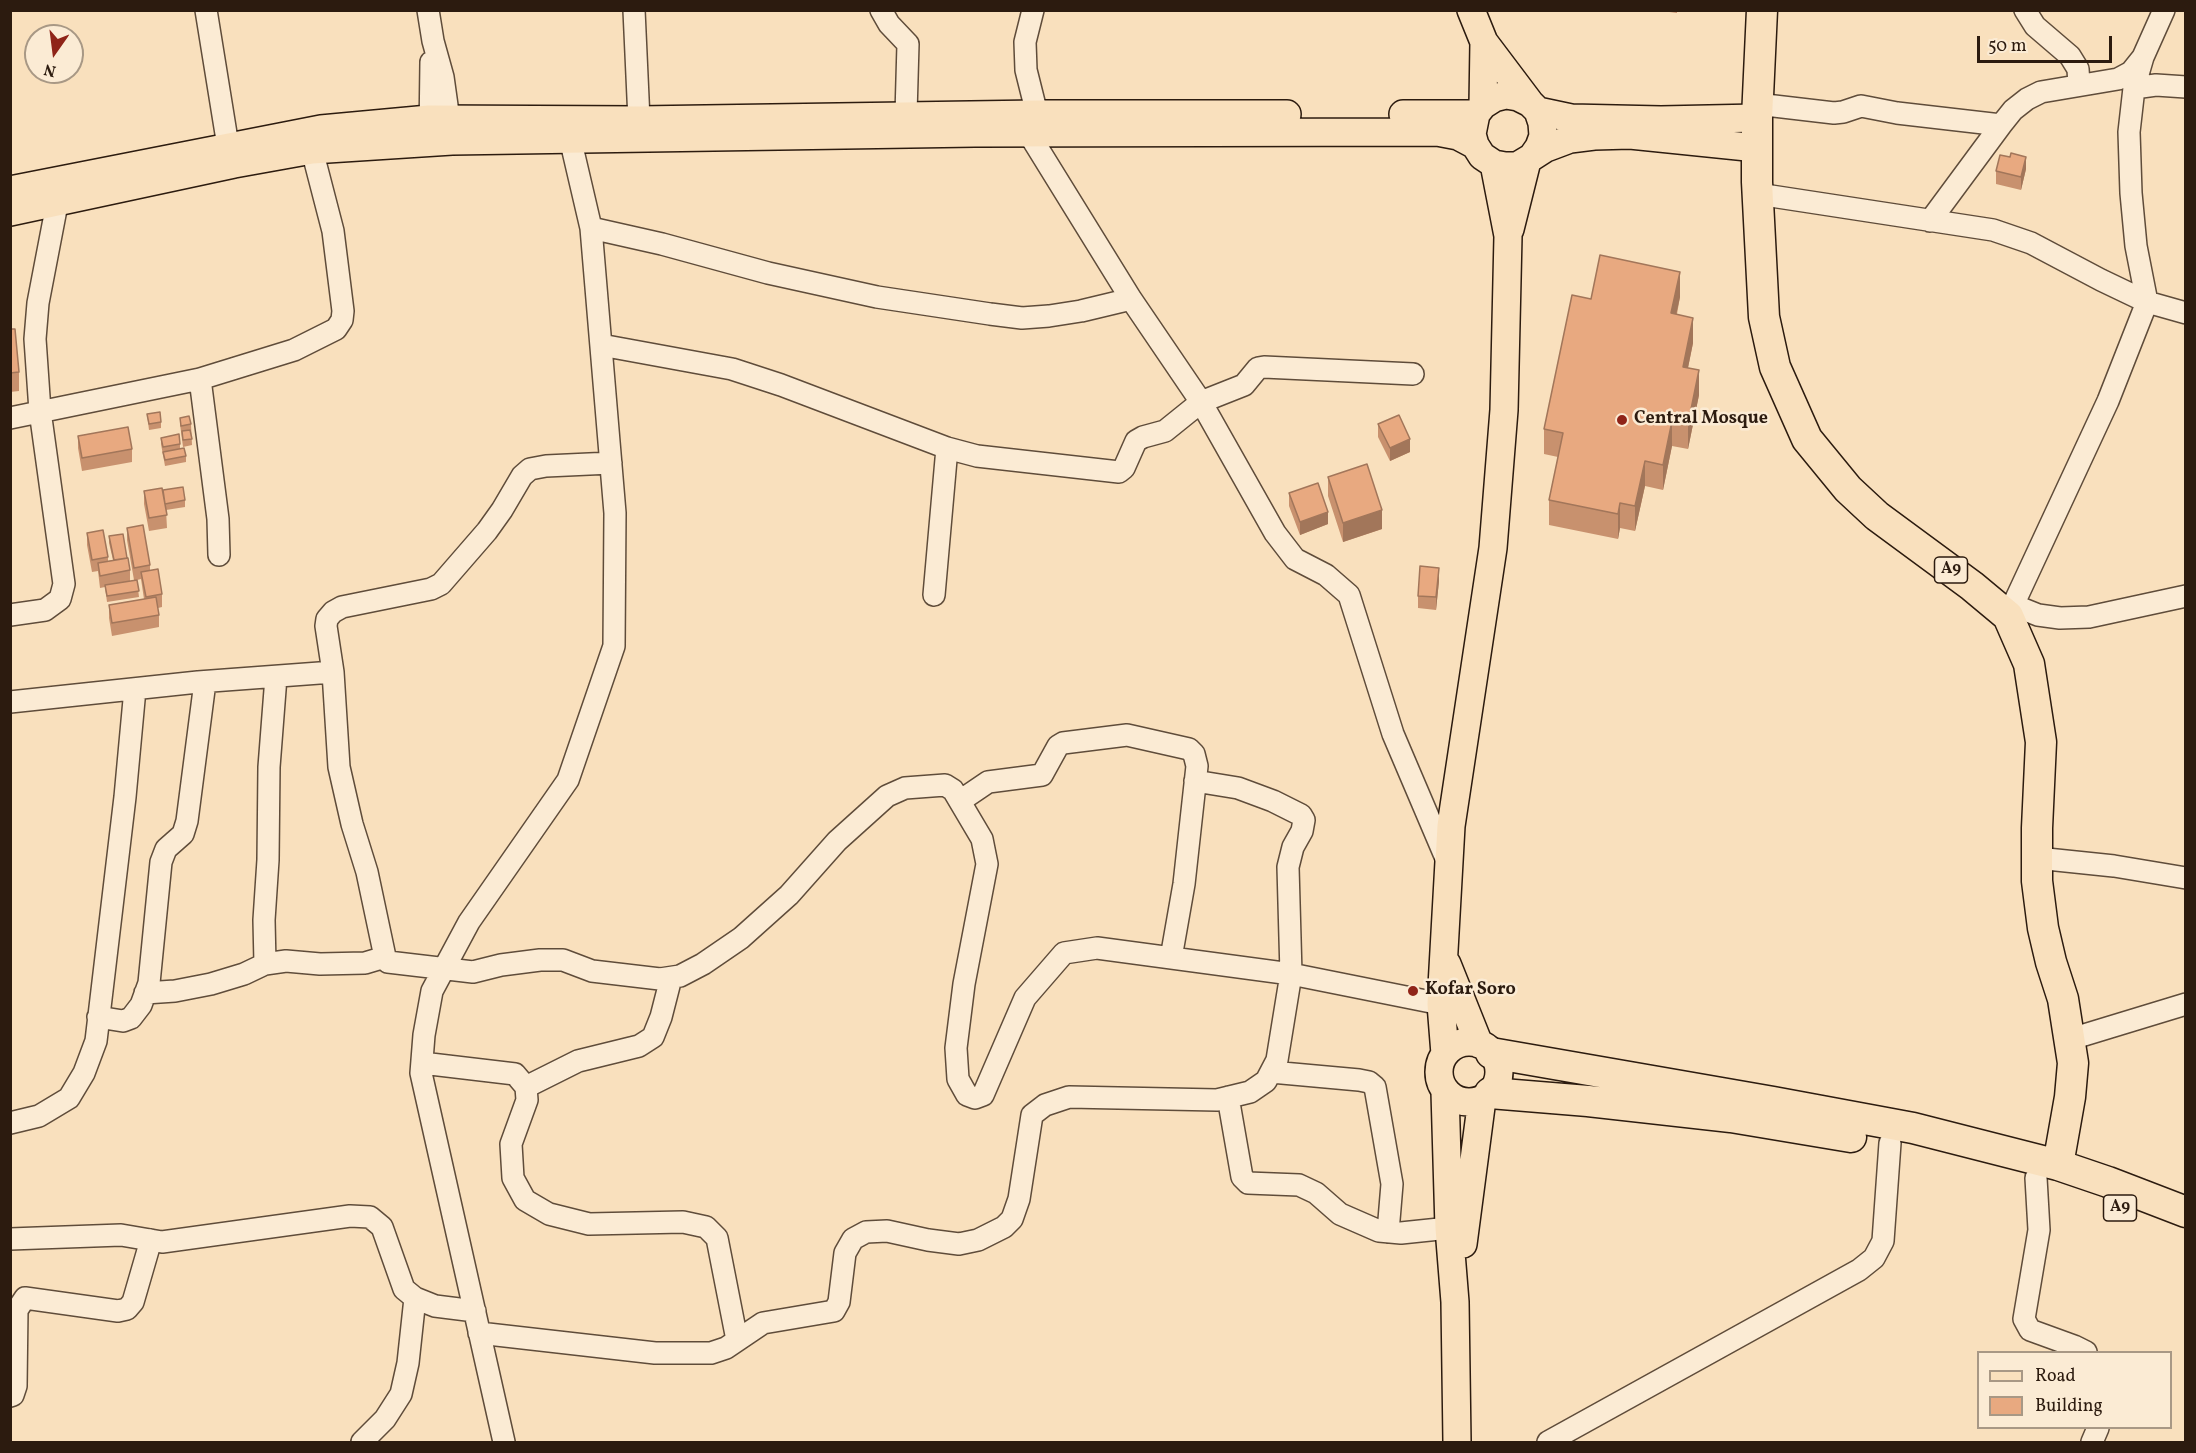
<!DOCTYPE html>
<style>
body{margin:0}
#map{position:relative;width:2196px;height:1453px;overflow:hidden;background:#f9e0bd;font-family:Vollkorn,serif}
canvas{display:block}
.frame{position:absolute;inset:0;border:12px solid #2c1b0f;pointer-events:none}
.legend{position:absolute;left:1977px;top:1351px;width:195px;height:78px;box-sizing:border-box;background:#fbebd4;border:2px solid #a89885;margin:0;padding:8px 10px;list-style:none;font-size:18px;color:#2c1b0f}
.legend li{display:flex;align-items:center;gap:12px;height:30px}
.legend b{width:30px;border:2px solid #a89885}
.north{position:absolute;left:24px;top:24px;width:60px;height:60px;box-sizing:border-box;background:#fbebd4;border:2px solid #a89885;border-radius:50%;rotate:194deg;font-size:16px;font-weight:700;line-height:24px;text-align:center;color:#2c1b0f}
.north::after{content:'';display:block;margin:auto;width:21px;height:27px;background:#8f2418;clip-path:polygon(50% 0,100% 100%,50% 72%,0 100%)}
.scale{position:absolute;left:1977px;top:36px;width:135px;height:27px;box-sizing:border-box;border:3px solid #2c1b0f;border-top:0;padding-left:8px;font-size:18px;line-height:21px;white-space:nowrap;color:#2c1b0f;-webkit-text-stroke:4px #fbebd4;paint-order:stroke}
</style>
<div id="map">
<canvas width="2196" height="1453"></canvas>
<div class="frame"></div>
<ul class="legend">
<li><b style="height:8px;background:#f9e0bd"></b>Road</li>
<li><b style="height:16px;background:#e8a980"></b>Building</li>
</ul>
<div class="north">N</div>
<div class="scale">50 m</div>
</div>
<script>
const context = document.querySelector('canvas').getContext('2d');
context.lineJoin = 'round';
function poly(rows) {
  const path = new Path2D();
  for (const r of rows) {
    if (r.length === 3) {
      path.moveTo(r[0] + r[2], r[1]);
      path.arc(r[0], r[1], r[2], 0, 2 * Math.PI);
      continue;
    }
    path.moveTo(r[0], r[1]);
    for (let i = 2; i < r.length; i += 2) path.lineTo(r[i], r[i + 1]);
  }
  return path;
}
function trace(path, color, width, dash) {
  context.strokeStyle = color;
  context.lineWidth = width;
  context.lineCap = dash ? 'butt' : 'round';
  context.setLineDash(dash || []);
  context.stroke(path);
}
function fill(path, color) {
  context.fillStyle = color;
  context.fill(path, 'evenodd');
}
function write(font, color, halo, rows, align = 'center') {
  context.font = font + ' Vollkorn,serif';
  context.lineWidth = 5;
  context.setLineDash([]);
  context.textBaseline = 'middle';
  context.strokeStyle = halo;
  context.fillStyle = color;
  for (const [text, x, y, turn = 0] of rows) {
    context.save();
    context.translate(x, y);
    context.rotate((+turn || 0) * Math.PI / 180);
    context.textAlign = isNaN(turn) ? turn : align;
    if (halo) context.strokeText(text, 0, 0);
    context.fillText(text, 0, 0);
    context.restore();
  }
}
const minor = poly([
 [206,10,228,146],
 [428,10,433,41,443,77,451,134],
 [634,10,639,120],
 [881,10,889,24,908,44,906,114],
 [1033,10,1025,42,1026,70,1037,114],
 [2025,10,2035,26,2070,56,2078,69,2079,85],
 [2134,88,2156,85,2186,87],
 [1757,104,1834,113,1843,112,1861,106,1897,113,2001,125],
 [430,133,431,62],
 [1029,134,1131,299,1201,402,1275,533,1295,559,1326,575,1349,595,1393,734,1448,863],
 [1758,194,1993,230,2031,243,2101,280,2147,302,2186,313],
 [1930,221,2001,125,2013,110,2027,99,2041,92,2118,79,2131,72,2143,57],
 [591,228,662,244,768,273,877,297,990,314,1022,318,1049,316,1081,311,1131,299],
 [601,345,732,369,781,385,947,448,977,456,1119,472,1124,468,1136,441,1143,437,1165,431,1201,402,1244,385,1258,368,1264,367,1413,374],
 [200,379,218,519,219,555],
 [10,418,200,379,294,350,336,329,342,320,343,311,333,231,312,150],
 [611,463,546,466,530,469,522,476,502,510,487,531,441,584,431,589,342,607,333,612,327,619,326,626,333,672,339,767,352,824,367,872,385,957,388,962,473,972,501,965,540,960,563,960,592,971,660,979,680,976,703,964,741,938,789,895,837,841,887,796,905,788,945,785,953,790,982,839,987,864,964,984,956,1048,958,1079,967,1095,975,1098,983,1095,1025,998,1064,953,1097,948,1291,974,1441,1004],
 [934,595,947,448],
 [2013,605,2038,615,2060,618,2089,617,2186,596],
 [10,615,45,610,60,599,64,584,40,411,35,339,38,303,57,204],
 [2008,616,2108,401,2147,302,2136,246,2131,193,2129,132,2134,88,2143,57,2164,10],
 [10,702,198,682,333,672],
 [960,801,988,782,1042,775,1058,746,1063,743,1127,735,1189,749,1194,754,1197,766,1184,884,1171,958],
 [2037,858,2114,866,2186,878],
 [265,964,264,920,268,860,269,767,276,677],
 [145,993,175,991,211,984,244,974,265,964,286,961,320,964,365,963,385,957],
 [98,1017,123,1021,131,1018,141,1005,149,983,161,862,166,849,183,834,187,821,205,682],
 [2071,1039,2186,1004],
 [422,1063,515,1074,526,1087,527,1100,511,1144,513,1178,525,1200,549,1214,589,1224,683,1222,706,1227,717,1238,737,1340],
 [1271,1072,1359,1080,1369,1082,1375,1087,1392,1184,1388,1232],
 [526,1087,578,1061,639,1046,653,1037,661,1017,671,978],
 [1228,1097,1242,1177,1248,1183,1299,1185,1316,1193,1340,1214,1379,1231,1401,1233,1449,1228],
 [10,1123,39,1116,69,1098,84,1073,96,1041,125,797,135,689],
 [2036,1178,2039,1230,2024,1319,2030,1330,2074,1346,2086,1352],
 [10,1239,121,1235,162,1242,350,1216,370,1217,382,1227,404,1289,415,1298,435,1306,475,1311],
 [479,1333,655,1353,711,1353,726,1348,763,1323,834,1311,839,1302,845,1253,853,1239,866,1232,887,1231,928,1240,959,1244,978,1240,1004,1227,1012,1219,1019,1199,1032,1115,1045,1105,1069,1097,1217,1100,1250,1092,1266,1081,1277,1060,1291,974,1288,867,1293,847,1302,831,1304,820,1301,815,1273,801,1238,788,1195,781],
 [10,1396,13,1395,16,1386,17,1310,25,1298,118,1311,127,1309,133,1302,151,1240],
 [362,1442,385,1419,401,1394,408,1363,415,1298],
 [504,1442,421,1073,424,1035,432,991,469,922,568,780,614,646,615,513,591,228,570,138],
 [1548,1442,1859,1270,1874,1258,1883,1241,1890,1143],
 [2092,1442,2098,1428]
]);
const major = poly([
 [1471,10,1484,42,1530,103],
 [1483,105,1484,42],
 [1538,111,1571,118,1661,120,1757,118],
 [1403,114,1476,114],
 [1532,157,1546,148,1570,139,1594,136,1630,135,1757,148],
 [10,190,321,129,429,119,639,120,1037,114,1287,114],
 [10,212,234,164,312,150,452,141,975,133,1437,132,1458,136,1475,145],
 [1510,229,1527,161],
 [1447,964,1479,1044],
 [1469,1072,30],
 [1445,1054,1441,1004,1451,826,1493,548,1504,410,1508,236,1494,164,1482,156,1475,145,1472,134,1476,114,1483,105,1494,98,1506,95,1518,97,1530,103,1538,111,1542,123,1543,136,1539,147,1532,157,1517,166,1505,166,1494,164],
 [1445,1092,1449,1228,1455,1302,1457,1442],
 [1463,1244,1482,1099]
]);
const highway = poly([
 [1762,10,1757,118,1757,182,1764,317,1775,367,1807,439,1848,489,1877,516,1972,586,2008,616,2029,664,2041,742,2037,828,2037,881,2043,928,2051,962,2063,999,2073,1063,2070,1097,2058,1165],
 [1491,1053,1773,1102,1913,1128,2058,1165,2108,1182,2186,1212],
 [1490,1093,1588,1101,1731,1117,1851,1137]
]);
trace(minor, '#5f4c3a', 24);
trace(major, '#2c1b0f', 30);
trace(highway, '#2c1b0f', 33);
trace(minor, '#fbebd4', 21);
trace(major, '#f9e0bd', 27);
trace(highway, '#f9e0bd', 30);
fill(poly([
 [1654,10,1677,10,1677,13],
 [2026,169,2021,190,1996,184,1996,171],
 [1680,297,1677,314,1693,343,1688,368,1699,395,1688,449,1672,446,1663,490,1645,486,1635,531,1620,528,1618,539,1549,525,1549,500,1558,457,1544,454,1544,429,1591,299],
 [10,329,19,372,19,391,10,392],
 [147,414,161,422,161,428,149,430],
 [180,418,191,424,192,445,183,447,180,424],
 [1378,424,1410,452,1390,461,1378,437],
 [78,436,132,449,132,462,82,471,78,448],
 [161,438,180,444,180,449,186,456,186,462,165,466,161,444],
 [1328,477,1382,529,1343,542,1328,496],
 [144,491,163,494,185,500,185,507,166,510,167,528,149,531,144,504],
 [1289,493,1328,524,1300,535,1289,506],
 [127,528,150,565,150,570,162,594,162,607,158,608,159,615,159,627,112,636,109,618,109,605,144,599,141,579,137,580,139,597,107,602,105,587,100,588,98,571,92,572,87,545,87,533,108,557,108,561,113,560,109,543,109,536,127,558,130,570,130,581,134,580,127,540],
 [1439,581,1436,610,1418,608,1418,596]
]), '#c8916e');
fill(poly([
 [2026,157,2026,169,2021,190,2021,177],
 [1680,272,1680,297,1671,338,1671,313],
 [1693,318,1693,343,1683,392,1683,367],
 [1699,370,1699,395,1688,449,1688,424],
 [1672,421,1672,446,1663,490,1663,465],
 [1410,439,1410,452,1390,461,1390,448],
 [1645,461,1645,486,1635,531,1635,506],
 [1620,503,1620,528,1618,539,1618,514],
 [1382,510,1382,529,1343,542,1343,523],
 [1328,512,1328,524,1300,535,1300,522],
 [1439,568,1439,581,1436,610,1436,597]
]), '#a2765a');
const building = poly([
 [2011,153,2026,157,2021,177,1996,171,2000,155,2010,157,2011,153],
 [1600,255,1680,272,1671,313,1693,318,1683,367,1699,370,1688,424,1672,421,1663,465,1645,461,1635,506,1620,503,1618,514,1549,500,1563,433,1544,429,1572,295,1591,299,1600,255],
 [10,329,15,329,19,372,10,373,10,329],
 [160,412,161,422,149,424,147,414,160,412],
 [1399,415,1410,439,1390,448,1378,424,1399,415],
 [189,416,191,424,181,426,180,418,189,416],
 [128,427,132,449,82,458,78,436,128,427],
 [190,430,192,439,183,440,182,431,190,430],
 [179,434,180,444,163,447,161,438,179,434],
 [184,448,186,456,165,460,163,452,184,448],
 [1367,464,1382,510,1343,523,1328,477,1367,464],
 [1318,483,1328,512,1300,522,1289,493,1318,483],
 [183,487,185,500,165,504,163,490,183,487],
 [162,488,167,515,149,518,144,491,162,488],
 [143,525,150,565,134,568,127,528,143,525],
 [103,530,108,557,92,560,87,533,103,530],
 [123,534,127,558,114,560,109,536,123,534],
 [128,558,130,570,100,576,98,563,128,558],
 [1420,566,1439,568,1436,597,1418,596,1420,566],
 [158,569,162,594,146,597,141,572,158,569],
 [137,580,139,591,107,596,105,585,137,580],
 [156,597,159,615,112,623,109,605,156,597]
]);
fill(building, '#e8a980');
trace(building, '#a2765a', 1.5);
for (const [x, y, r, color] of [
 [1622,420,6,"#8f2418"],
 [1413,991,6,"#8f2418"]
]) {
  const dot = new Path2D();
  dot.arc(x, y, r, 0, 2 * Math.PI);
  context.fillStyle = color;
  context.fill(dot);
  trace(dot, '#fbebd4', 2);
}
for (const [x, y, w] of [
 [1951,570,33],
 [2120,1208,33]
]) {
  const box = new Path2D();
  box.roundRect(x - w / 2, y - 13, w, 26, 4.5);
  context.fillStyle = '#fbebd4';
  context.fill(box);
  trace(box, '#2c1b0f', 1.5);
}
write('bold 16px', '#2c1b0f', null, [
 ["A9",1951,570],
 ["A9",2120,1208]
]);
write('bold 18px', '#2c1b0f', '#fbebd4', [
 ["Central Mosque",1634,420],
 ["Kofar Soro",1425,991]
], 'left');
</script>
